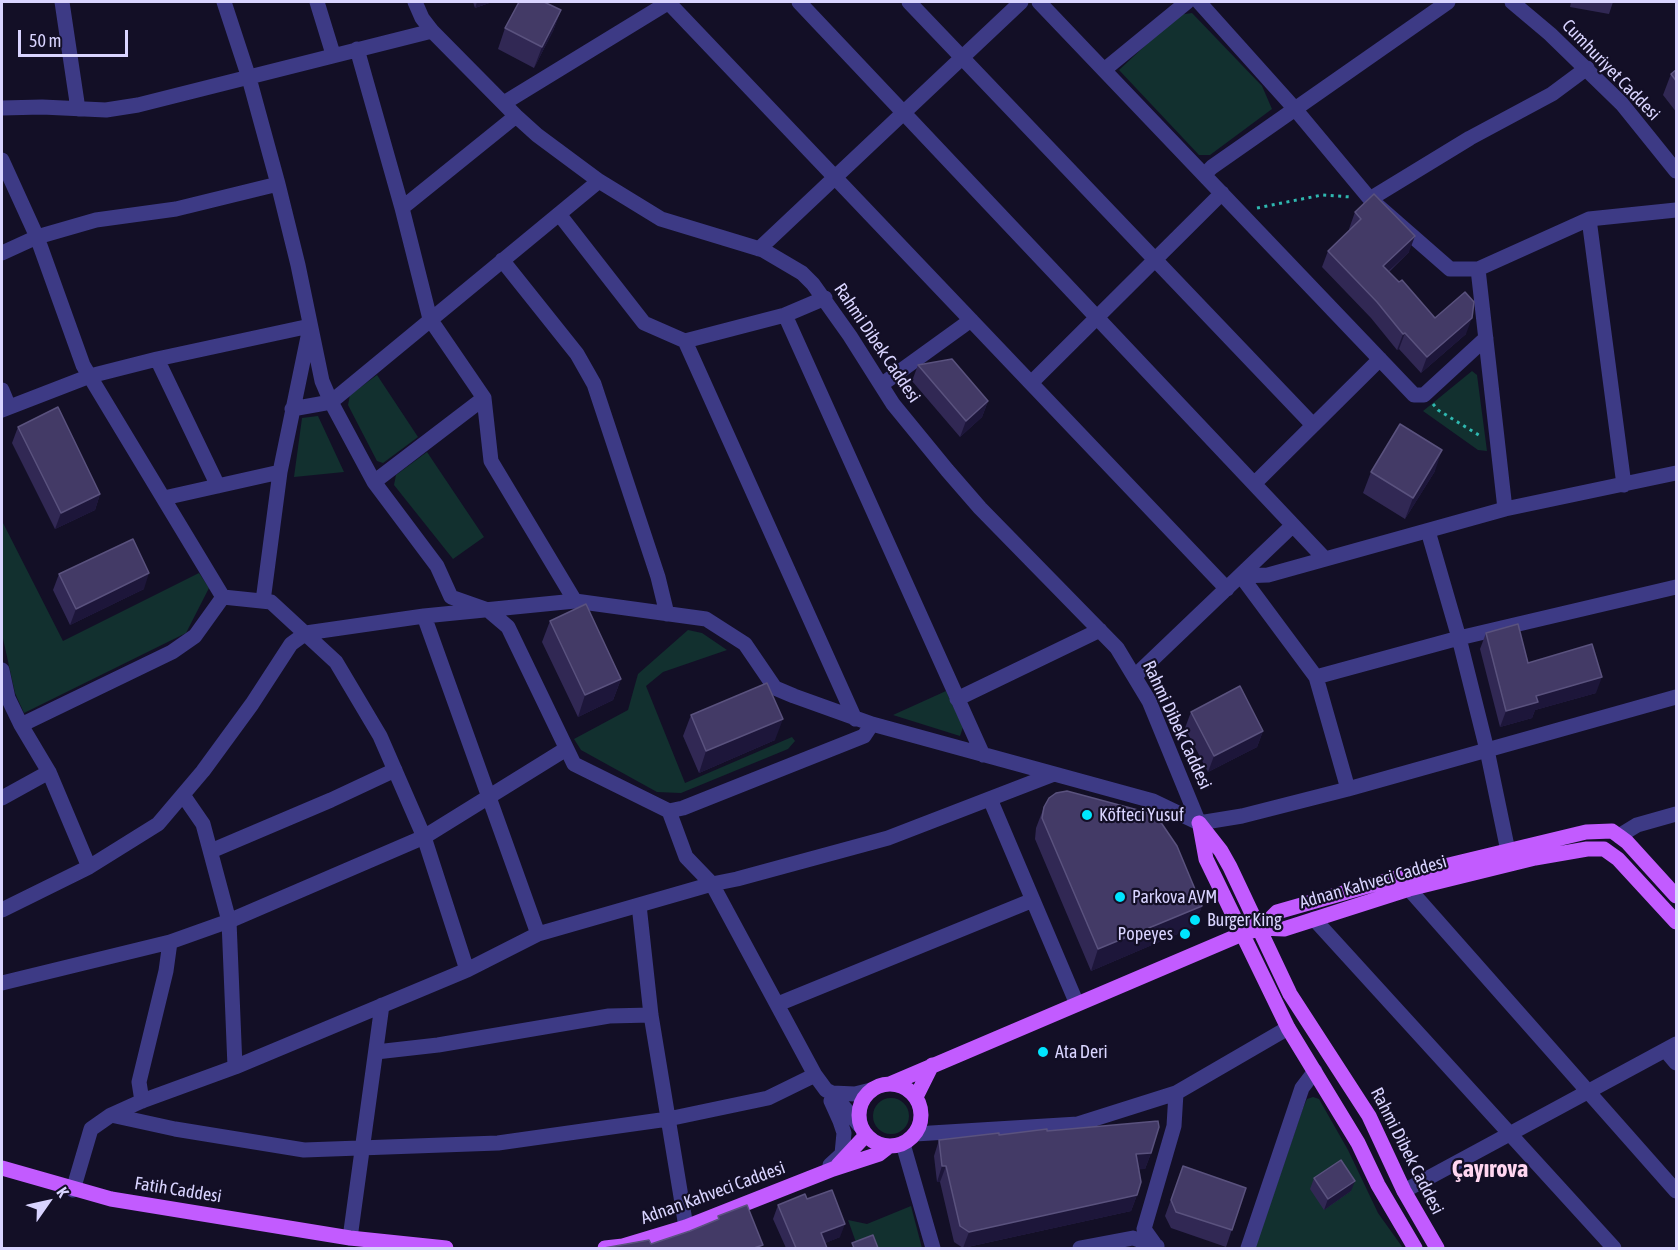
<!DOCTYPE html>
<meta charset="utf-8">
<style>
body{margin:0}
#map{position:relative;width:1678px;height:1250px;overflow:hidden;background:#130f26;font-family:"Asap Condensed",sans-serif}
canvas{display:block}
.frame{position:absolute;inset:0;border:3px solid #d9d4ff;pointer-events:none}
.north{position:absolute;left:18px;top:1172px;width:60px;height:60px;-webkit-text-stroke:4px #130f26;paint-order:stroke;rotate:56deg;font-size:16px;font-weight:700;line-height:24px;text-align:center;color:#d9d4ff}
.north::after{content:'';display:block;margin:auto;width:21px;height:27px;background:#d9d4ff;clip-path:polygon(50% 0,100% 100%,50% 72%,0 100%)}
.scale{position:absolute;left:18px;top:30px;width:110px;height:27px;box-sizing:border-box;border:3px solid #d9d4ff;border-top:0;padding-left:8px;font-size:18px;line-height:21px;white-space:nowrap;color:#d9d4ff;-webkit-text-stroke:4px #130f26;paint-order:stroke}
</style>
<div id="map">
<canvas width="1678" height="1250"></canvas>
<div class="frame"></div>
<div class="north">K</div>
<div class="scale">50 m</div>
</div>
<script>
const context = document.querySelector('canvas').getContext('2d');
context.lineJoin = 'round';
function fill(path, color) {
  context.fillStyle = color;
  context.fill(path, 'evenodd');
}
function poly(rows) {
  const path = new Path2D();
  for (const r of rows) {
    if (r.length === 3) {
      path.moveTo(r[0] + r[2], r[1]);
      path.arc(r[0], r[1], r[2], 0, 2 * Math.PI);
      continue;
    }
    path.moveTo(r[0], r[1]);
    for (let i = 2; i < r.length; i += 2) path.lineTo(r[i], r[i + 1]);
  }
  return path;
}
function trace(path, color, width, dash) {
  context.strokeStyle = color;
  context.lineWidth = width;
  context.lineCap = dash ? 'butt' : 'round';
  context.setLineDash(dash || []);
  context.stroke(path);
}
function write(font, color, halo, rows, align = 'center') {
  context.font = font + ' "Asap Condensed",sans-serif';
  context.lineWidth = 4.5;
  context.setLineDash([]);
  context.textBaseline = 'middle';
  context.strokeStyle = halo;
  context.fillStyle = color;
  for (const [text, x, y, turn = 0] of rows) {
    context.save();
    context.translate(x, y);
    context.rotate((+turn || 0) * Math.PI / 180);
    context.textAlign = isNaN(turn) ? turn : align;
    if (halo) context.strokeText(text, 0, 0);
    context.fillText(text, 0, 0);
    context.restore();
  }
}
fill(poly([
 [1192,13,1262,86,1272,109,1210,155,1199,155,1119,70,1178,15],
 [1472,371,1477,375,1487,451,1478,450,1423,411],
 [377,375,418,437,383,463,377,461,348,405,350,395],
 [318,416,344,472,294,477,302,418],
 [427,452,484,537,453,559,394,485,396,475],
 [2,521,63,641,199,573,209,588,186,633,24,713,15,693,2,634],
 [688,630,702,633,727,650,663,672,646,686,685,783,792,737,795,741,788,749,681,793,657,792,581,750,574,739,628,710,638,674],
 [946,691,963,727,960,736,893,715],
 [1313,1097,1319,1099,1348,1150,1378,1213,1403,1248,1255,1248,1303,1108,1307,1099],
 [891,1116,18],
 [911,1206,922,1248,858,1248,848,1220,867,1224]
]), '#12302f');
trace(poly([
 [1257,208,1322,195,1351,197],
 [1433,404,1438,410,1482,437]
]), '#2fb8b0', 3, [3, 4.5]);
trace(poly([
 [62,2,78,109],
 [224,2,249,78,278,184,298,265,322,381,331,402,374,482,437,566,451,597,488,610,508,627,574,764,669,811,683,808,864,736,872,724],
 [317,2,333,54],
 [415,2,422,18,432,31,516,116,537,135,599,181,661,219,763,250,802,273,813,284,850,336,893,404,947,470,980,508,1117,648,1149,701,1199,823],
 [668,2,1227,589],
 [799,2,1325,559],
 [909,2,1313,425],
 [1039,2,1414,395,1424,395,1486,338],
 [1199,2,1295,109,1370,199,1450,269,1478,269,1589,219,1676,210],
 [1512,2,1550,34,1622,104,1676,171],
 [357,49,402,208,430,319,484,398,491,461,575,601],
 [1104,70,1187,2],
 [504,103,669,2],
 [2,108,42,107,106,110,138,105,432,31],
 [2,160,37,237,83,365,223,597],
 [1204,175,1212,167,1448,2],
 [1370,199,1470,138,1552,94,1587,68],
 [402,208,516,116],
 [559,214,644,323,685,341,785,315,825,298],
 [1589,219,1624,485],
 [759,249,1021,2],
 [2,253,37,237,96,220,176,209,278,184],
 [502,260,577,354,594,384,658,577,667,614],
 [1478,269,1505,509],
 [785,315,983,755],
 [685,341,855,719],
 [157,359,218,486],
 [1031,383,1222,193],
 [881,385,971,320],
 [2,390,9,407],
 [292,409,331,402,599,181],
 [2,410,90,376,157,359,310,326],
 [374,482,484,398],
 [1254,484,1380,359],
 [164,498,280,472],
 [1428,531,1459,638,1487,750,1508,851],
 [1241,576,1268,575,1505,509,1676,473],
 [1241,576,1316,677,1348,789],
 [263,601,280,472,309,332],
 [424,616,538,934],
 [2,670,8,698,21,725,49,772,89,867],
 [1135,676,1293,525],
 [1316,677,1459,638,1676,587],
 [957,699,1100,630],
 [21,725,172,652,195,636,223,597,271,602,336,662,380,736,424,837,467,970],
 [183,795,203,824,229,921,235,1067],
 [2,798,49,772],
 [990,799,1077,1004],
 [669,811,686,857,712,884,815,1075,826,1090,832,1093,860,1126],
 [1619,836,1637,825,1676,814],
 [211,851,331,800,395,770],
 [1409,889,1676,1191],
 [639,905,651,1015,686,1227],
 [2,910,89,867,158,824,203,771,252,704,291,644,306,633,424,616,575,601,706,619,745,644,775,688,794,696,872,724,1153,801,1199,823,1242,816,1348,789,1676,697],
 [1314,919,1614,1248],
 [2,983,170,942,229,921,424,837,566,749],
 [778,1004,1033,900],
 [1665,1050,1676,1063],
 [376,1052,438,1045,609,1016,651,1015],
 [832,1093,855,1094,871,1090],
 [142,1101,139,1082,166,971,170,942],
 [111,1115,175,1129,304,1150,498,1143,668,1119,768,1098,815,1075],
 [915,1134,1078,1124,1176,1093,1288,1028],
 [903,1144,933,1248],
 [830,1165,842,1154,844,1133,840,1121,831,1101],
 [73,1190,91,1129,111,1115,142,1101,235,1067,467,970,538,934,712,884,737,879,888,838,1054,774],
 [1404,1191,1676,1044],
 [350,1238,382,1005],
 [1080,1248,1133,1238,1157,1246],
 [1154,1248,1154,1243,1144,1229,1174,1126,1176,1093],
 [1248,1248,1302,1088,1315,1071]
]), '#3d3a85', 15);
trace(poly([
 [1199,823,1221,851,1230,867,1290,994,1369,1116,1404,1191,1437,1248],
 [1200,826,1206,859,1288,1028,1358,1143,1378,1185,1415,1248],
 [1261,928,1277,912,1403,876,1586,832,1612,831,1619,836,1627,842,1676,896],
 [890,1115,31],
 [890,1084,1242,934,1261,928,1284,929,1409,889,1535,858,1587,849,1604,849,1618,859,1676,922],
 [916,1097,932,1065],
 [838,1165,866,1135],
 [2,1168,111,1199,350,1238,446,1248],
 [605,1248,623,1246,686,1227,833,1169,879,1154,888,1147]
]), '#c25bff', 15);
fill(poly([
 [473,2,492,2,475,8],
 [1571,2,1613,2,1609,14,1570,7],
 [561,10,553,31,534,68,498,49,505,28],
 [1677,69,1677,113,1663,95,1671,74],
 [1355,212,1409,252,1389,272,1435,318,1466,334,1421,373,1399,349,1397,350,1371,318,1322,267,1328,251,1350,230,1349,229],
 [918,365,988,401,982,417,960,437,912,381],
 [18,427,100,494,95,510,55,529,12,443],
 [1435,471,1405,519,1363,493,1371,472],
 [59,574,144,589,70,625,53,590],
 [550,621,621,679,613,700,578,717,542,642],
 [1486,633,1528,663,1596,693,1535,710,1532,718,1500,727,1480,649],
 [1191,712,1263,731,1257,747,1208,772,1185,728],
 [691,715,775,740,699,773,683,736],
 [1044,807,1202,906,1194,927,1091,971,1035,839,1036,828],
 [1047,1131,1151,1153,1145,1169,1139,1169,1137,1195,1131,1211,963,1248,954,1242,940,1182,937,1182,934,1156,939,1140],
 [1183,1166,1246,1188,1226,1247,1171,1228,1165,1216],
 [1314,1178,1351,1191,1324,1210,1310,1189],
 [807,1199,840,1237,825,1243,827,1248,786,1248,773,1219,778,1205]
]), '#312854');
fill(poly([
 [477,2,492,2,475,8],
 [561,10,553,31,534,68,542,47],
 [1415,236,1409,252,1377,282,1383,266],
 [1472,318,1466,334,1421,373,1427,357],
 [1405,333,1399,349,1397,350,1403,334],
 [988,401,982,417,960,437,966,421],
 [1442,450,1435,471,1405,519,1413,498],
 [100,494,95,510,55,529,61,513],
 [149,573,144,589,70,625,76,609],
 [1602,677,1596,693,1535,710,1532,718,1500,727,1506,711,1536,696],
 [621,679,613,700,578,717,585,695],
 [783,719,775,740,699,773,706,751],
 [1263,731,1257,747,1208,772,1214,756],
 [1202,906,1194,927,1091,971,1098,949],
 [1151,1153,1145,1169,1131,1170,1136,1154],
 [942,1166,946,1166,940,1182,937,1182],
 [1355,1181,1351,1191,1324,1210,1328,1199],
 [1137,1195,1131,1211,963,1248,969,1232],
 [845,1224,840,1237,816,1247,821,1233]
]), '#1d163a');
const building = poly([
 [519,2,544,2,561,10,542,47,505,28,519,2],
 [1677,69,1677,82,1671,74,1677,69],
 [1374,194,1415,236,1383,266,1399,282,1402,280,1435,318,1465,292,1474,302,1472,318,1427,357,1405,333,1403,334,1377,302,1328,251,1361,219,1355,212,1374,194],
 [952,359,988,401,966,421,918,365,952,359],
 [58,407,100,494,61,513,18,427,58,407],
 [1400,424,1442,450,1413,498,1371,472,1400,424],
 [133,539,149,573,76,609,59,574,133,539],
 [586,604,621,679,585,695,550,621,586,604],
 [1518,624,1528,663,1592,644,1602,677,1536,696,1538,702,1506,711,1486,633,1518,624],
 [767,683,783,719,706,751,691,715,767,683],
 [1240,686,1263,731,1214,756,1191,712,1240,686],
 [1067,791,1149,813,1160,821,1177,846,1202,906,1098,949,1042,818,1044,807,1049,798,1056,793,1067,791],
 [1158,1121,1159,1127,1151,1153,1136,1154,1141,1182,1137,1195,969,1232,960,1226,946,1166,942,1166,939,1140,999,1133,999,1135,1047,1129,1047,1131,1158,1121],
 [1341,1160,1355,1181,1328,1199,1314,1178,1341,1160],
 [1183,1166,1246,1188,1232,1230,1176,1212,1171,1200,1183,1166],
 [832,1190,845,1224,821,1233,827,1248,796,1248,778,1205,805,1194,807,1199,832,1190],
 [747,1205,763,1245,754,1248,604,1248,649,1240,651,1244,690,1231,719,1219,718,1216,747,1205],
 [873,1235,878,1248,852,1248,854,1248,852,1243,873,1235]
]);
fill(building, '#433a66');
trace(building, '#5a527e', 1.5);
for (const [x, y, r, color] of [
 [1087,815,6,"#00e5ff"],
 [1120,897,6,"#00e5ff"],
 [1195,920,6,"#00e5ff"],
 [1185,934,6,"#00e5ff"],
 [1043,1052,6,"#00e5ff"]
]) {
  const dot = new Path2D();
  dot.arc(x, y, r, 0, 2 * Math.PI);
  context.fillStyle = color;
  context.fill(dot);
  trace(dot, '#130f26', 2);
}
write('18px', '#d9d4ff', '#130f26', [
 ["Cumhuriyet Caddesi",1611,70,46],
 ["Rahmi Dibek Caddesi",877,343,56],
 ["Rahmi Dibek Caddesi",1177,725,65],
 ["Adnan Kahveci Caddesi",1373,882,-16],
 ["Rahmi Dibek Caddesi",1407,1151,63],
 ["Fatih Caddesi",178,1190,9],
 ["Adnan Kahveci Caddesi",713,1193,-20]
]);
write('18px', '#d9d4ff', '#130f26', [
 ["Köfteci Yusuf",1099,815],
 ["Parkova AVM",1132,897],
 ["Burger King",1207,920],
 ["Popeyes",1173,934,"right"],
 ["Ata Deri",1055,1052]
], 'left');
write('bold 24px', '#ffd6f0', '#130f26', [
 ["Çayırova",1490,1169]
]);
</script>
